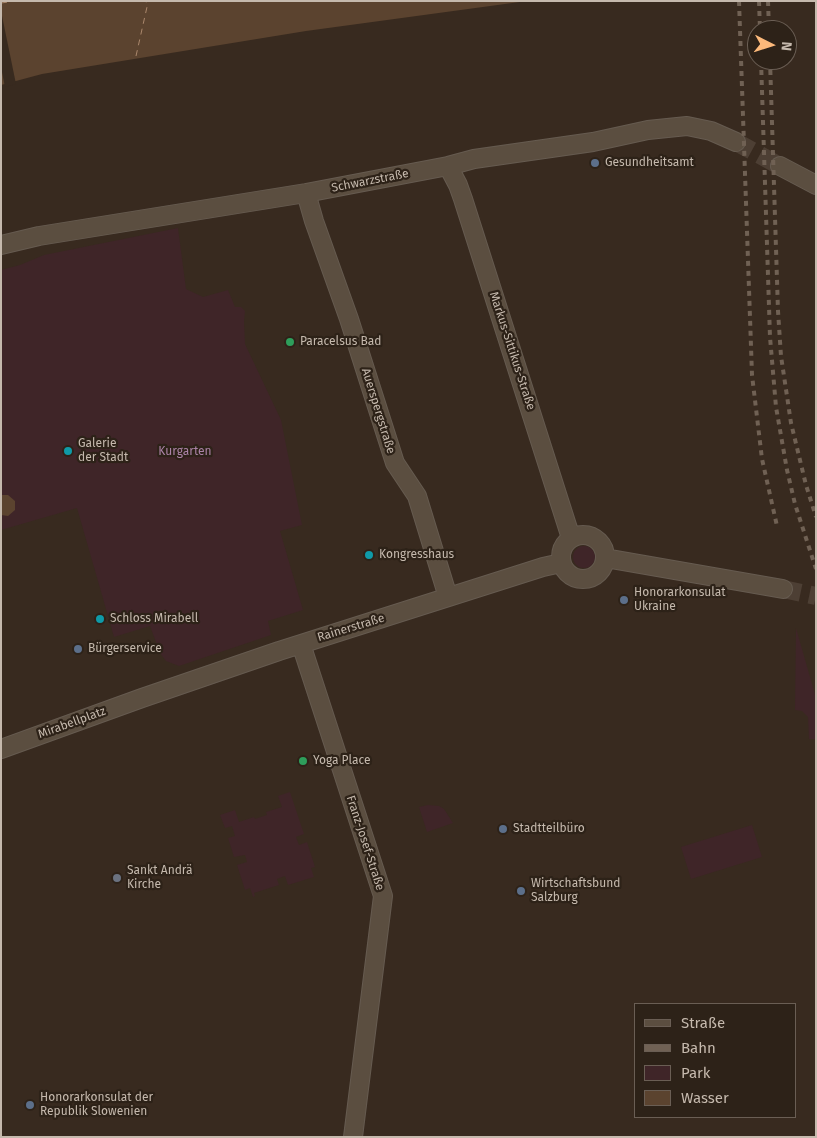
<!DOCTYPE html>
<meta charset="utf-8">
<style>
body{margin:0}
#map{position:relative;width:817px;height:1138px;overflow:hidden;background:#382a1f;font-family:"Fira Sans",sans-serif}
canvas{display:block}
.frame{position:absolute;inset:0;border:2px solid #c5b9ad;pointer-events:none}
.legend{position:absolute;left:634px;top:1003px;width:162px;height:115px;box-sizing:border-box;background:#2d2218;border:1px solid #6a5e54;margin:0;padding:6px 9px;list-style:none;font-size:15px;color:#c5b9ad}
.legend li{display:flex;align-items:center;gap:10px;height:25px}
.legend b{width:25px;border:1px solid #6a5e54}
.north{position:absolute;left:747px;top:20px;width:50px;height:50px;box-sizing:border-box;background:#2d2218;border:1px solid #6a5e54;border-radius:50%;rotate:95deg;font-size:14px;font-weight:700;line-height:20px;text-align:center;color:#c5b9ad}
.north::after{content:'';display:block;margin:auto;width:18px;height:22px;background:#fcb97b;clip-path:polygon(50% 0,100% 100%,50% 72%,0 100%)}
</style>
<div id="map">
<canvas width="817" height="1138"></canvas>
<div class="frame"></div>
<ul class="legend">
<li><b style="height:6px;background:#5b4e40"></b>Straße</li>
<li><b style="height:6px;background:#706154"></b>Bahn</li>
<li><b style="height:14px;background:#3f2528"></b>Park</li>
<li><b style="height:14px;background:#5b432f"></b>Wasser</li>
</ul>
<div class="north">N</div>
</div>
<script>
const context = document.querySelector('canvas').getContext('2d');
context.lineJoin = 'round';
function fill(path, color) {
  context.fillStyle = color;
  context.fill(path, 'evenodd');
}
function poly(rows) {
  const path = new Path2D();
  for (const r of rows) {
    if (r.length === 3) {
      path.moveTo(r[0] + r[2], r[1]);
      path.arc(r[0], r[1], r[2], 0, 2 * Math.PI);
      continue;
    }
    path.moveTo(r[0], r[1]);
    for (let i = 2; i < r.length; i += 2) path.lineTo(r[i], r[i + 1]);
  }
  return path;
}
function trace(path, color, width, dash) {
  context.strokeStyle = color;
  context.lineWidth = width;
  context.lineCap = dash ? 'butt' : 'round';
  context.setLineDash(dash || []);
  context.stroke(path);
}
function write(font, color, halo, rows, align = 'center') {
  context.font = font + ' "Fira Sans",sans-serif';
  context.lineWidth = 4.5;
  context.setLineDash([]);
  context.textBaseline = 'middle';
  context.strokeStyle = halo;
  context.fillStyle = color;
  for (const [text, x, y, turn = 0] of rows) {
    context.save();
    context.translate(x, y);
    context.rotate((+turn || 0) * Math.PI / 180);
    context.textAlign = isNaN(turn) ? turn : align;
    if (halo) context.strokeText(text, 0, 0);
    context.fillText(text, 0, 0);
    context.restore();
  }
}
fill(poly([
 [178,228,186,289,203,297,228,290,235,307,241,307,245,311,244,321,245,344,281,420,302,525,280,531,303,610,268,621,271,635,179,666,166,661,160,653,150,626,114,637,77,508,1,530,1,270,20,265,44,255],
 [584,557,11],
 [796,628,816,698,815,739,809,739,808,717,802,711,795,710],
 [290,792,304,834,296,837,299,845,307,842,315,867,311,868,314,877,288,885,285,876,277,879,279,885,254,893,255,896,253,897,250,888,245,890,237,865,247,862,245,855,234,857,228,838,235,836,232,826,225,828,220,815,235,810,239,822,254,817,255,819,267,815,266,812,282,807,278,796],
 [428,805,439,806,444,809,453,823,427,832,419,807],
 [752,825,762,857,691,879,681,847]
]), '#3f2528');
fill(poly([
 [1,1,527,1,306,31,42,74,1,85],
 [1,495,8,495,15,501,15,510,8,516,1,515]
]), '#5b432f');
fill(poly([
 [1,11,16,84,5,87,1,67]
]), '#382a1f');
trace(poly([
 [1,3,16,1],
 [136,56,147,7,146,1]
]), '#aa876c', 1, [6, 5]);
trace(poly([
 [736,142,780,166],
 [783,589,816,596]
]), '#4d3f34', 18, [18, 9]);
const secondary = poly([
 [448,166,458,185,463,199,571,538],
 [780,166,816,185],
 [306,193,314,221,349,319,395,463,417,496,448,597],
 [1,245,39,236,306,193,448,166,474,159,593,142,648,130,687,126,711,131,736,142],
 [583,557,22],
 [605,558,783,589],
 [301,644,383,896,353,1137],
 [1,749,142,698,279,651,543,567,561,563]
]);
trace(secondary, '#665b50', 20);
trace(secondary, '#5b4e40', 18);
trace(poly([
 [739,1,752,375,762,459,777,526],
 [759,1,760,30],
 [768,1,769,30],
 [761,60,770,337,776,407,787,470,795,504,816,569],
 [770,60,778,311,781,356,791,423,806,485,816,517]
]), '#706154', 4, [5, 5]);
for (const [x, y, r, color] of [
 [595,163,5,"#5c6f8a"],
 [290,342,5,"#2e9e5b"],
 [68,451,5,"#0f9aa8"],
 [369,555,5,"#0f9aa8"],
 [624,600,5,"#5c6f8a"],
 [100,619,5,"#0f9aa8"],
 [78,649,5,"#5c6f8a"],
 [303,761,5,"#2e9e5b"],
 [503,829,5,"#5c6f8a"],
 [117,878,5,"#6b7280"],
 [521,891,5,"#5c6f8a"],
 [30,1105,5,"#5c6f8a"]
]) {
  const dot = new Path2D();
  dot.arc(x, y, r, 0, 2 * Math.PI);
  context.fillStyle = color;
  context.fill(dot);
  trace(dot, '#2d2218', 2);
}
write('12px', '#c5b9ad', '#2d2218', [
 ["Gesundheitsamt",605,163],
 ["Paracelsus Bad",300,342],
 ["Galerie",78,444],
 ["der Stadt",78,458],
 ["Kongresshaus",379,555],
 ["Honorarkonsulat",634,593],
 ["Ukraine",634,607],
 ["Schloss Mirabell",110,619],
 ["Bürgerservice",88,649],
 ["Yoga Place",313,761],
 ["Stadtteilbüro",513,829],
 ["Sankt Andrä",127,871],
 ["Kirche",127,885],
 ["Wirtschaftsbund",531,884],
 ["Salzburg",531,898],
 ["Honorarkonsulat der",40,1098],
 ["Republik Slowenien",40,1112]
], 'left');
write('12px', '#c5b9ad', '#2d2218', [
 ["Schwarzstraße",370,181,-11],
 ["Markus-Sittikus-Straße",512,351,72],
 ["Auerspergstraße",378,411,73],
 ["Rainerstraße",351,628,-17],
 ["Mirabellplatz",72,723,-20],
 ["Franz-Josef-Straße",365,843,72]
]);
write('12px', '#ab83a7', '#2d2218', [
 ["Kurgarten",185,452]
]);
</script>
